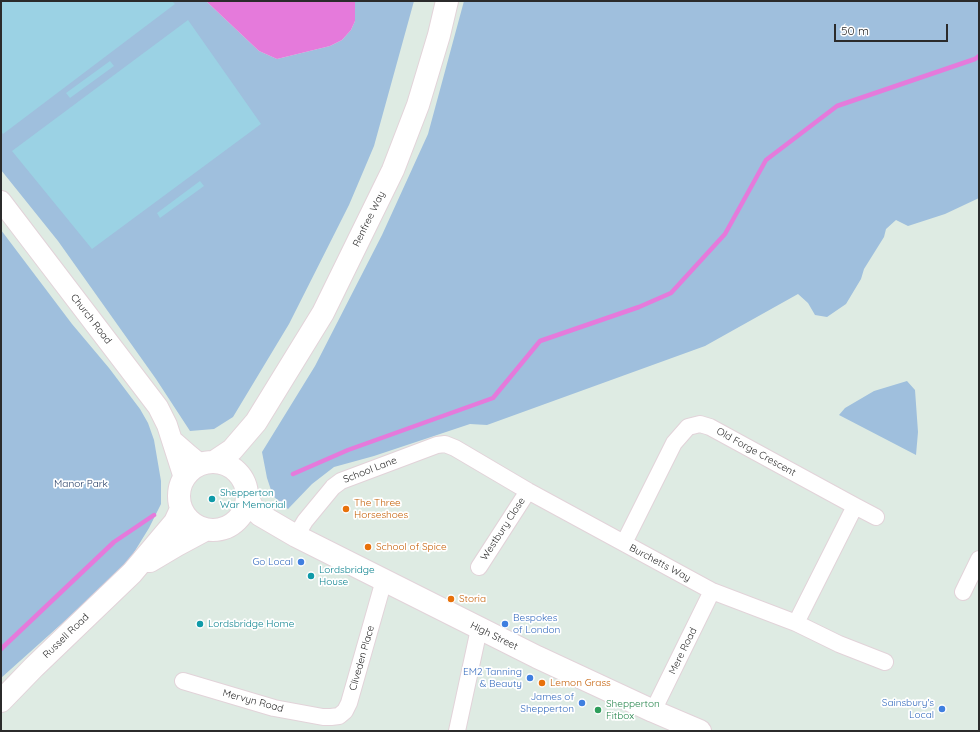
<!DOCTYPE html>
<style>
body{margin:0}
#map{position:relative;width:980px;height:732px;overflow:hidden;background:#deebe3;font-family:Quicksand,sans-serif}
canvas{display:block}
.frame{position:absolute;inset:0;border:2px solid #2b2b2b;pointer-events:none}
.scale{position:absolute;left:834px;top:24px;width:114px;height:18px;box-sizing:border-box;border:2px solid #2b2b2b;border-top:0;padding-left:5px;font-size:12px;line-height:14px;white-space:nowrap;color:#2b2b2b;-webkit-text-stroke:3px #fff;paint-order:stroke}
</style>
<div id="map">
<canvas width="980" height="732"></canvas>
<div class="frame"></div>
<div class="scale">50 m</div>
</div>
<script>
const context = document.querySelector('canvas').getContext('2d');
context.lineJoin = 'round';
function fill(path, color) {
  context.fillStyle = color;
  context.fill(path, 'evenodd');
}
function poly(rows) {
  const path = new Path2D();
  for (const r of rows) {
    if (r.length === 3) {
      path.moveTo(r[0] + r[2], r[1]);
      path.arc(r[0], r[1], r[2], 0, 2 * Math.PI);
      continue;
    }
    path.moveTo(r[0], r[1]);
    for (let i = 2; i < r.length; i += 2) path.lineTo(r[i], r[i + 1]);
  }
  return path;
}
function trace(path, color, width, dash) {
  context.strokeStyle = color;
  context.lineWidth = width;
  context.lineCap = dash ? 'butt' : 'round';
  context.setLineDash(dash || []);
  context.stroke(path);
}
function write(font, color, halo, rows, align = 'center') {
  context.font = font + ' Quicksand,sans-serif';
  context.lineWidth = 3.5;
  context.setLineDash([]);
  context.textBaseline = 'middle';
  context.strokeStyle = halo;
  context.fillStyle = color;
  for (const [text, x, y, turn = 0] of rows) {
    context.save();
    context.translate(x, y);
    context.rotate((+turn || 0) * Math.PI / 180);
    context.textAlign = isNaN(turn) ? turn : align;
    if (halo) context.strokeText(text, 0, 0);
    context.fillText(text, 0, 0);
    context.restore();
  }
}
fill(poly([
 [1,1,206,1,259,51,277,59,330,46,342,40,351,30,355,21,355,1,414,1,374,146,349,205,289,324,233,417,214,429,190,431,156,379,58,241,1,170],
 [464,1,979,1,979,198,945,214,908,226,896,220,886,229,884,237,864,269,861,279,846,304,827,317,815,315,808,303,798,294,705,346,487,425,470,424,374,456,334,467,312,484,288,509,273,496,267,478,262,452,315,366,382,235,428,134],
 [1,230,72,324,109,368,140,409,148,423,154,440,161,481,161,504,149,528,125,567,1,678],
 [907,381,915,390,918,432,916,455,839,415,845,408,874,391]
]), '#9fbfdd');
fill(poly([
 [1,1,172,1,175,4,3,134,1,131],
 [188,20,261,124,92,249,12,151],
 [110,61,114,66,70,98,66,93],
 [200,181,204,186,160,218,157,213]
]), '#9bd2e4');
fill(poly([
 [206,1,355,1,355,21,351,30,342,40,330,46,277,59,259,51]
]), '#e57adb');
trace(poly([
 [293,474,348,450,493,398,540,341,639,307,671,293,725,234,766,160,837,106,975,59,979,56],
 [1,649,114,542,154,515]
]), '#e57adb', 4.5);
const minor = poly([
 [296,536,305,521,333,487,341,481,437,445,445,444,455,448,528,491,712,591,796,623,839,644,885,662],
 [624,543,674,443,688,427,700,424,710,427,855,506,876,517],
 [479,567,528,491],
 [963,592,979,559],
 [796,623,855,506],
 [183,681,274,708,323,717,331,717,339,716,345,711,349,703,384,580],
 [653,711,712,591],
 [457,731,479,629]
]);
const tertiary = poly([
 [1,201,158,407,167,425,184,478],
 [173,441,189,455,200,464]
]);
const secondary = poly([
 [213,496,34],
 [214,462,232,450,256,422,323,313,393,170,418,105,439,35,447,1],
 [248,498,252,507,260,515,296,536,537,657,653,711,700,731],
 [150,561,177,545,205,530],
 [1,701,34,667,132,573,175,522,181,509]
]);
trace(minor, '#e2d3d9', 18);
trace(tertiary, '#e2d3d9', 22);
trace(secondary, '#e2d3d9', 24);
trace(minor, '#fff', 16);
trace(tertiary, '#fff', 20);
trace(secondary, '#fff', 22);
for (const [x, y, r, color] of [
 [212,499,4,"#0f9aa8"],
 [346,509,4,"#e8710a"],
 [368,547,4,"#e8710a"],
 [301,562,4,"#3f7fe0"],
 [311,576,4,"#0f9aa8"],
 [451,599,4,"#e8710a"],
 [200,624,4,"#0f9aa8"],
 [505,624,4,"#3f7fe0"],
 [530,678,4,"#3f7fe0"],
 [542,683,4,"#e8710a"],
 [582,703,4,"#3f7fe0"],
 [942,709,4,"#3f7fe0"],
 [598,710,4,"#2e9e5b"]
]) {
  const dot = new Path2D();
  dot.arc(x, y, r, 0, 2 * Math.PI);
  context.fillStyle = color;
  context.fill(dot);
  trace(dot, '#fff', 1.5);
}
write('10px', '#2b2b2b', '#fff', [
 ["Renfree Way",369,219,-64],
 ["Church Road",91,319,52],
 ["Old Forge Crescent",756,452,29],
 ["School Lane",370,470,-21],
 ["Westbury Close",503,529,-57],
 ["Burchetts Way",660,563,28],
 ["Russell Road",66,636,-44],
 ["High Street",494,636,26],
 ["Mere Road",683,651,-64],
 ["Cliveden Place",362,658,-74],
 ["Mervyn Road",253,701,15]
]);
write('10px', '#203962', '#fff', [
 ["Manor Park",81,484]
]);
write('10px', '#0d838f', '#fff', [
 ["Shepperton",220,493],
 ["War Memorial",220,505],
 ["Lordsbridge",319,570],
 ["House",319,582],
 ["Lordsbridge Home",208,624]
], 'left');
write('10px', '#c56008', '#fff', [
 ["The Three",354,503],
 ["Horseshoes",354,515],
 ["School of Spice",376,547],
 ["Storia",459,599],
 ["Lemon Grass",550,683]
], 'left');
write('10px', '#366cbe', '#fff', [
 ["Go Local",293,562],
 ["Bespokes",513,618,"left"],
 ["of London",513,630,"left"],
 ["EM2 Tanning",522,672],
 ["& Beauty",522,684],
 ["James of",574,697],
 ["Shepperton",574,709],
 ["Sainsbury's",934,703],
 ["Local",934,715]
], 'right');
write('10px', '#27864d', '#fff', [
 ["Shepperton",606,704],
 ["Fitbox",606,716]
], 'left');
</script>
